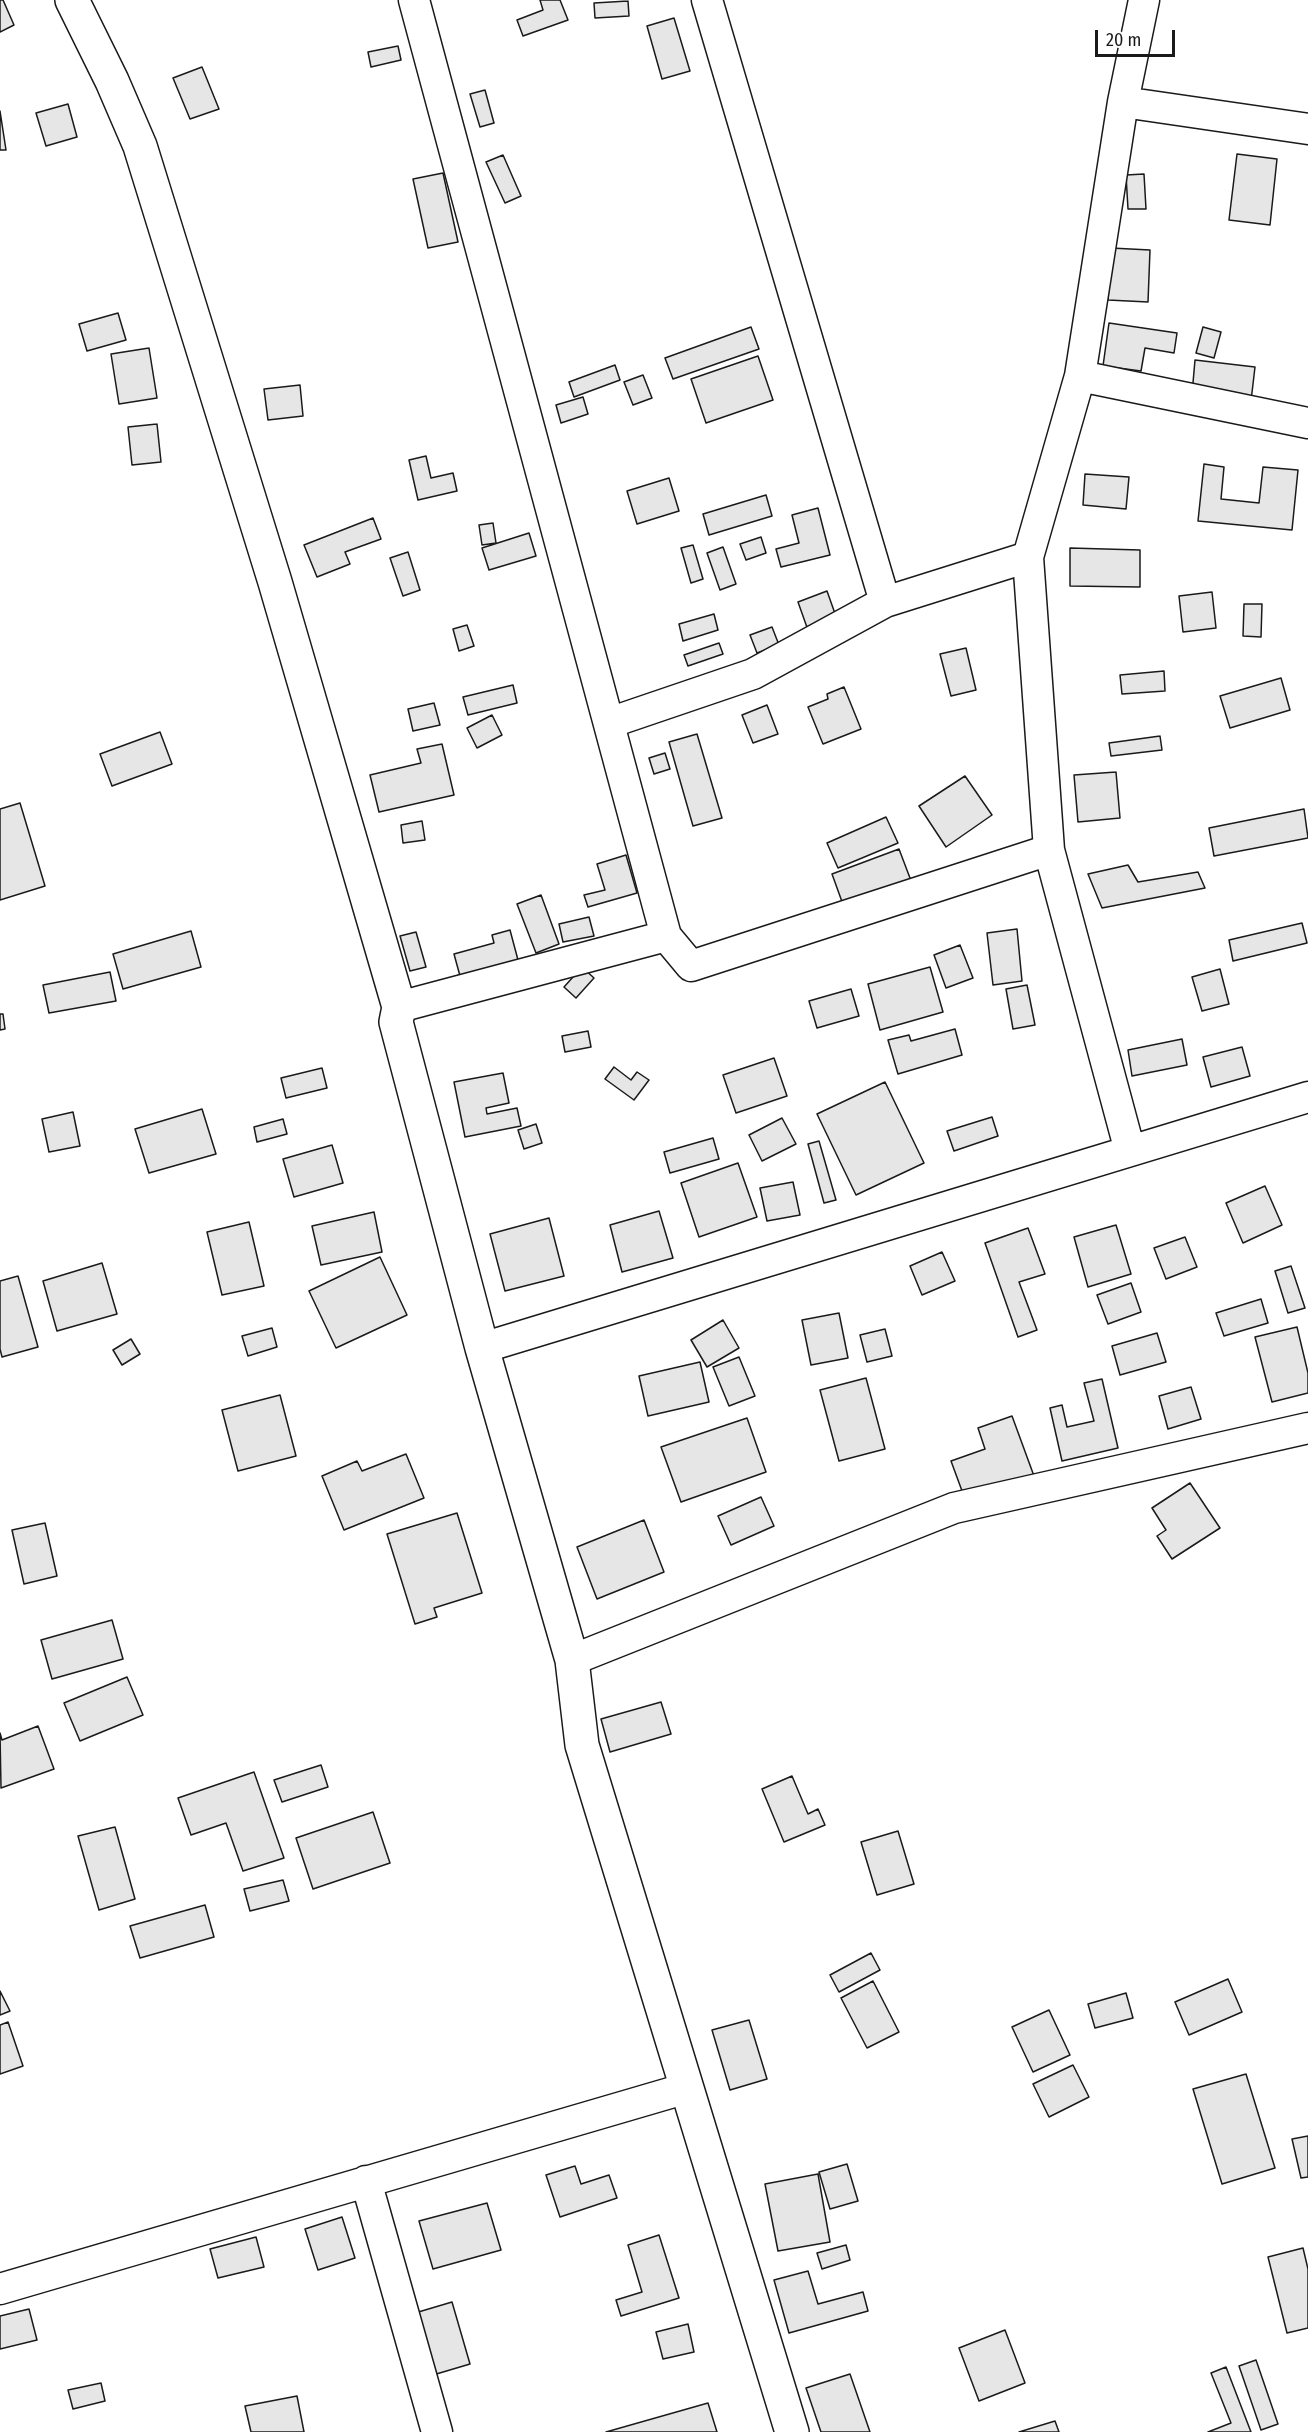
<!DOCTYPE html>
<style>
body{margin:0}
#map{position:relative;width:1308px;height:2432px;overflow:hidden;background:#fff;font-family:"Fira Sans Condensed",sans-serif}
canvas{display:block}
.scale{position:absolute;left:1095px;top:30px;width:80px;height:27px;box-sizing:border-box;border:3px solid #1a1a1a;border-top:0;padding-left:8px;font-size:18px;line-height:21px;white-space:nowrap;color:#1a1a1a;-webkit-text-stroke:4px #fff;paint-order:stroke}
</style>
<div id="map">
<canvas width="1308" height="2432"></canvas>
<div class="scale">20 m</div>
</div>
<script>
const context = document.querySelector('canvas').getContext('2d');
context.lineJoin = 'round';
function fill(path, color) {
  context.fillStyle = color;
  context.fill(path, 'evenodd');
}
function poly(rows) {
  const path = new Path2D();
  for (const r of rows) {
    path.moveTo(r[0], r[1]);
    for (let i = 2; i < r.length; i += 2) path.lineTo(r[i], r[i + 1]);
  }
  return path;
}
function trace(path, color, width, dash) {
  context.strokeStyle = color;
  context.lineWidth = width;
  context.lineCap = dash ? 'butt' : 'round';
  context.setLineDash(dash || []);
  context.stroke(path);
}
const building = poly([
 [0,0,3,0,14,25,0,32,0,0],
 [540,0,560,0,568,20,523,36,517,20,543,10,540,0],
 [628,1,629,16,595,18,594,3,628,1],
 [674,18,690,71,662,79,647,26,674,18],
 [398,46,401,60,371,67,368,52,398,46],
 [202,67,219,109,190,119,173,78,202,67],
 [485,90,494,123,480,127,470,94,485,90],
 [68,104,77,137,46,146,36,113,68,104],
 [0,111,6,150,0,150,0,111],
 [1237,154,1277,159,1270,225,1229,220,1237,154],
 [503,155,521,196,505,203,486,162,503,155],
 [443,173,458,242,428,248,413,179,443,173],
 [1144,174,1146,209,1128,209,1126,175,1144,174],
 [1111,248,1150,250,1148,302,1108,300,1111,248],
 [118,313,126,340,87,351,79,324,118,313],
 [1109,323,1177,333,1174,353,1145,348,1141,371,1103,366,1109,323],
 [751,327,759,349,673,379,665,358,751,327],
 [1203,327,1221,332,1214,358,1196,353,1203,327],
 [149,348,157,398,119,404,111,354,149,348],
 [758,356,773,400,706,423,691,379,758,356],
 [1195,360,1255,367,1251,401,1192,394,1195,360],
 [615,365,620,380,574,397,569,382,615,365],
 [643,375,652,398,633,405,624,382,643,375],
 [300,385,303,416,268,420,264,389,300,385],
 [583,397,588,414,561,423,556,405,583,397],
 [157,424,161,462,132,465,128,427,157,424],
 [426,456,431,478,453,473,457,491,418,500,409,460,426,456],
 [1204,464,1224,467,1221,499,1259,503,1263,467,1298,470,1292,530,1198,521,1204,464],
 [1085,474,1129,477,1126,509,1083,505,1085,474],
 [669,478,679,511,637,524,627,491,669,478],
 [766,495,772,516,709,535,703,514,766,495],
 [818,508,830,555,781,567,776,549,799,543,792,515,818,508],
 [373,518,381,539,345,552,350,564,317,577,304,545,373,518],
 [493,523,496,543,482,545,479,525,493,523],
 [529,533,536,556,489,570,482,548,529,533],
 [761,537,766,553,746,560,740,544,761,537],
 [693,545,703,579,691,583,681,548,693,545],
 [723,547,736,584,720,590,707,553,723,547],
 [1070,548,1140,550,1140,587,1070,586,1070,548],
 [408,552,420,590,403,596,390,558,408,552],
 [827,591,838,622,809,633,798,602,827,591],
 [1212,592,1216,628,1183,632,1179,596,1212,592],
 [1244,604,1262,604,1261,637,1243,636,1244,604],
 [714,614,718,630,683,641,679,624,714,614],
 [467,625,474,646,459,651,453,629,467,625],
 [772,627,779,645,757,653,750,635,772,627],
 [719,643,723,654,688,666,684,655,719,643],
 [966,648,976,690,951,696,940,654,966,648],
 [1164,671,1165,691,1122,694,1120,675,1164,671],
 [1281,678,1290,710,1230,728,1220,696,1281,678],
 [513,685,517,703,468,715,463,697,513,685],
 [844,687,861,729,823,744,808,707,828,699,827,694,844,687],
 [434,703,440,725,413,731,408,709,434,703],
 [767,705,778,734,753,743,742,715,767,705],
 [492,715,502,735,477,748,467,728,492,715],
 [160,732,172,764,112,786,100,754,160,732],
 [697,734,722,818,693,826,669,742,697,734],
 [1160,736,1162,750,1111,756,1109,743,1160,736],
 [442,744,454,795,379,812,370,775,421,763,417,749,442,744],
 [665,753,670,769,654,774,649,758,665,753],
 [1116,772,1120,818,1078,822,1074,775,1116,772],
 [965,776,992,815,946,847,919,806,965,776],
 [20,803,45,886,0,900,0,809,20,803],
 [1304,809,1308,838,1214,856,1209,828,1304,809],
 [886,817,898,843,838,868,827,843,886,817],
 [422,821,425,840,403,843,401,825,422,821],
 [899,849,913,886,845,910,832,874,899,849],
 [626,855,637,893,588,907,584,895,605,890,597,864,626,855],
 [1128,865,1138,882,1198,872,1205,888,1102,908,1088,874,1128,865],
 [541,895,559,944,536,953,517,904,541,895],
 [589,917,594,936,563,942,559,924,589,917],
 [1302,923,1307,943,1233,961,1229,940,1302,923],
 [1017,929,1022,981,993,985,987,933,1017,929],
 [510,930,518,960,460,976,454,954,494,943,492,935,510,930],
 [191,931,201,967,123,989,113,954,191,931],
 [416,932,426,967,410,971,400,936,416,932],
 [960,945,973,978,946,988,934,955,960,945],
 [582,967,594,978,576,998,564,987,582,967],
 [930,967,943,1012,880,1030,868,984,930,967],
 [1220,969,1229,1004,1202,1011,1192,977,1220,969],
 [110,972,116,1001,49,1013,43,985,110,972],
 [1027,985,1035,1025,1013,1029,1006,989,1027,985],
 [851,989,859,1016,817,1028,809,1001,851,989],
 [0,1014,3,1014,5,1029,0,1030,0,1014],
 [955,1029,962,1055,898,1074,888,1040,909,1035,911,1041,955,1029],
 [588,1031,591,1047,565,1052,562,1036,588,1031],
 [1182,1039,1187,1065,1132,1076,1128,1050,1182,1039],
 [1242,1047,1250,1076,1211,1087,1203,1057,1242,1047],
 [774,1058,787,1096,736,1113,723,1075,774,1058],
 [614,1067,631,1080,637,1072,649,1080,634,1100,605,1079,614,1067],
 [322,1068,327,1088,286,1098,281,1078,322,1068],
 [503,1073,509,1103,486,1108,487,1114,517,1108,521,1126,465,1137,454,1082,503,1073],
 [885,1082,924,1163,856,1195,817,1114,885,1082],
 [202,1109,216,1154,149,1173,135,1129,202,1109],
 [73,1112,80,1146,49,1152,42,1119,73,1112],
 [992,1117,998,1136,954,1151,947,1131,992,1117],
 [782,1118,796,1144,762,1161,749,1135,782,1118],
 [283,1119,287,1134,257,1142,254,1127,283,1119],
 [536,1124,542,1143,524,1149,518,1130,536,1124],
 [713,1138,719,1159,670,1173,664,1152,713,1138],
 [819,1141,836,1200,824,1203,808,1144,819,1141],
 [332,1145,343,1183,294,1197,283,1159,332,1145],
 [738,1163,757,1217,699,1237,681,1183,738,1163],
 [793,1182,800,1215,767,1221,760,1188,793,1182],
 [1265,1186,1282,1225,1243,1243,1226,1203,1265,1186],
 [659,1211,673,1258,622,1272,610,1225,659,1211],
 [374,1212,382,1252,321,1265,312,1226,374,1212],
 [549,1218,564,1276,505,1291,490,1234,549,1218],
 [249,1222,264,1286,222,1295,207,1232,249,1222],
 [1116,1225,1131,1274,1088,1287,1074,1237,1116,1225],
 [1028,1228,1045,1274,1019,1282,1037,1330,1018,1337,985,1243,1028,1228],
 [1185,1237,1197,1267,1166,1279,1154,1248,1185,1237],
 [942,1252,955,1281,922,1295,910,1266,942,1252],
 [380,1257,407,1315,336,1348,309,1291,380,1257],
 [102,1263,117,1314,57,1331,43,1281,102,1263],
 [1291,1266,1305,1308,1288,1313,1275,1271,1291,1266],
 [18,1276,38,1347,2,1357,0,1349,0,1281,18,1276],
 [1131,1283,1141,1312,1108,1324,1097,1295,1131,1283],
 [1261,1299,1268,1323,1224,1336,1216,1313,1261,1299],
 [839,1313,848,1358,811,1365,802,1320,839,1313],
 [723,1320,739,1348,707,1367,691,1340,723,1320],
 [1297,1327,1308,1373,1308,1393,1272,1402,1255,1337,1297,1327],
 [272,1328,277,1347,248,1356,242,1336,272,1328],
 [885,1329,892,1356,867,1362,860,1335,885,1329],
 [1157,1333,1166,1362,1120,1375,1112,1346,1157,1333],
 [131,1339,140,1354,122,1365,113,1350,131,1339],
 [739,1357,755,1396,729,1406,713,1367,739,1357],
 [700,1362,709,1402,648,1416,639,1376,700,1362],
 [866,1378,885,1449,839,1461,820,1390,866,1378],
 [1102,1379,1118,1448,1062,1461,1050,1408,1062,1405,1067,1427,1094,1421,1084,1383,1102,1379],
 [1191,1387,1201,1419,1168,1429,1159,1396,1191,1387],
 [280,1395,296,1456,238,1471,222,1410,280,1395],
 [1012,1416,1034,1476,965,1499,951,1461,985,1449,978,1428,1012,1416],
 [747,1418,766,1472,681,1502,661,1447,747,1418],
 [406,1454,424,1498,344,1530,322,1476,357,1461,362,1471,406,1454],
 [1190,1483,1220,1528,1172,1559,1157,1536,1166,1530,1152,1508,1190,1483],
 [761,1497,774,1526,731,1545,718,1516,761,1497],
 [457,1513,482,1593,434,1608,437,1617,415,1624,387,1534,457,1513],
 [644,1520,664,1572,597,1599,577,1547,644,1520],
 [45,1523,57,1576,24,1584,12,1530,45,1523],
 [112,1620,123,1659,52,1679,41,1640,112,1620],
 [127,1677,143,1715,80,1741,64,1703,127,1677],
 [661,1702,671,1734,610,1752,601,1719,661,1702],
 [38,1726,54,1769,1,1788,0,1733,2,1740,38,1726],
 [321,1765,328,1787,282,1802,274,1780,321,1765],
 [254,1772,284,1858,243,1871,226,1823,191,1835,178,1798,254,1772],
 [792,1776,808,1814,818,1809,825,1825,784,1842,762,1789,792,1776],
 [373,1812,390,1863,313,1889,296,1838,373,1812],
 [115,1827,135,1899,99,1910,78,1836,115,1827],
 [898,1831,914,1884,877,1895,861,1842,898,1831],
 [283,1880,289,1901,250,1911,244,1889,283,1880],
 [205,1905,214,1937,140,1958,130,1926,205,1905],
 [871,1953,880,1970,839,1992,830,1975,871,1953],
 [1228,1979,1242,2012,1189,2035,1175,2002,1228,1979],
 [873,1981,899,2032,867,2048,841,1998,873,1981],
 [0,1991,10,2011,0,2015,0,1991],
 [1126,1993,1133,2018,1095,2028,1088,2004,1126,1993],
 [1049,2010,1070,2055,1033,2072,1012,2027,1049,2010],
 [749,2020,767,2079,730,2090,712,2030,749,2020],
 [8,2022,23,2066,0,2074,0,2025,8,2022],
 [1073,2065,1089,2097,1049,2117,1033,2084,1073,2065],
 [1246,2074,1275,2168,1222,2184,1193,2089,1246,2074],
 [1308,2136,1308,2177,1301,2178,1292,2139,1308,2136],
 [847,2164,858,2201,830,2209,819,2172,847,2164],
 [575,2166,581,2184,609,2175,617,2198,560,2217,546,2175,575,2166],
 [818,2174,830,2242,778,2251,765,2184,818,2174],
 [487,2203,501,2250,433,2269,419,2221,487,2203],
 [342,2217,355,2258,318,2270,305,2229,342,2217],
 [659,2235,679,2298,621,2316,616,2300,642,2292,628,2245,659,2235],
 [256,2237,264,2267,218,2278,210,2249,256,2237],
 [846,2245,850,2260,822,2269,817,2253,846,2245],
 [1303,2248,1308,2269,1308,2328,1287,2333,1268,2257,1303,2248],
 [808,2271,818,2304,863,2292,868,2311,789,2333,774,2280,808,2271],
 [452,2302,470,2364,433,2375,415,2313,452,2302],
 [29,2309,37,2340,0,2349,0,2316,29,2309],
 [688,2324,694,2352,663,2359,656,2332,688,2324],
 [1005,2330,1025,2383,979,2401,959,2348,1005,2330],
 [1256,2360,1278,2424,1261,2430,1239,2366,1256,2360],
 [1226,2367,1251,2432,1208,2432,1231,2423,1211,2373,1226,2367],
 [850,2374,870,2432,821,2432,806,2388,850,2374],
 [101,2383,105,2401,73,2409,68,2390,101,2383],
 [297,2396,304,2432,251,2432,245,2406,297,2396],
 [708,2403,717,2432,606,2432,708,2403],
 [1055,2421,1059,2432,1019,2432,1055,2421]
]);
fill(building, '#e6e6e6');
trace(building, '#1a1a1a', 1.5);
const minor = poly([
 [707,0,885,602,1028,557],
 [1123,102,1308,129],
 [1080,376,1308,423],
 [609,723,753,674,885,602],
 [666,936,691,966,1049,850],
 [399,1007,666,936,414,0],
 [1130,1151,1049,850,1028,557,1080,376,1123,102,1144,0],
 [482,1348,1308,1097],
 [572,1660,954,1508,1308,1428],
 [366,2181,437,2432],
 [0,2289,687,2088]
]);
const major = poly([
 [72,0,112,81,140,146,275,582,399,1007,396,1022,482,1348,572,1660,582,1745,792,2432]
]);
trace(minor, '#1a1a1a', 33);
trace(major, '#1a1a1a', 36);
trace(minor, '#fff', 30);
trace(major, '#fff', 33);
</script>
